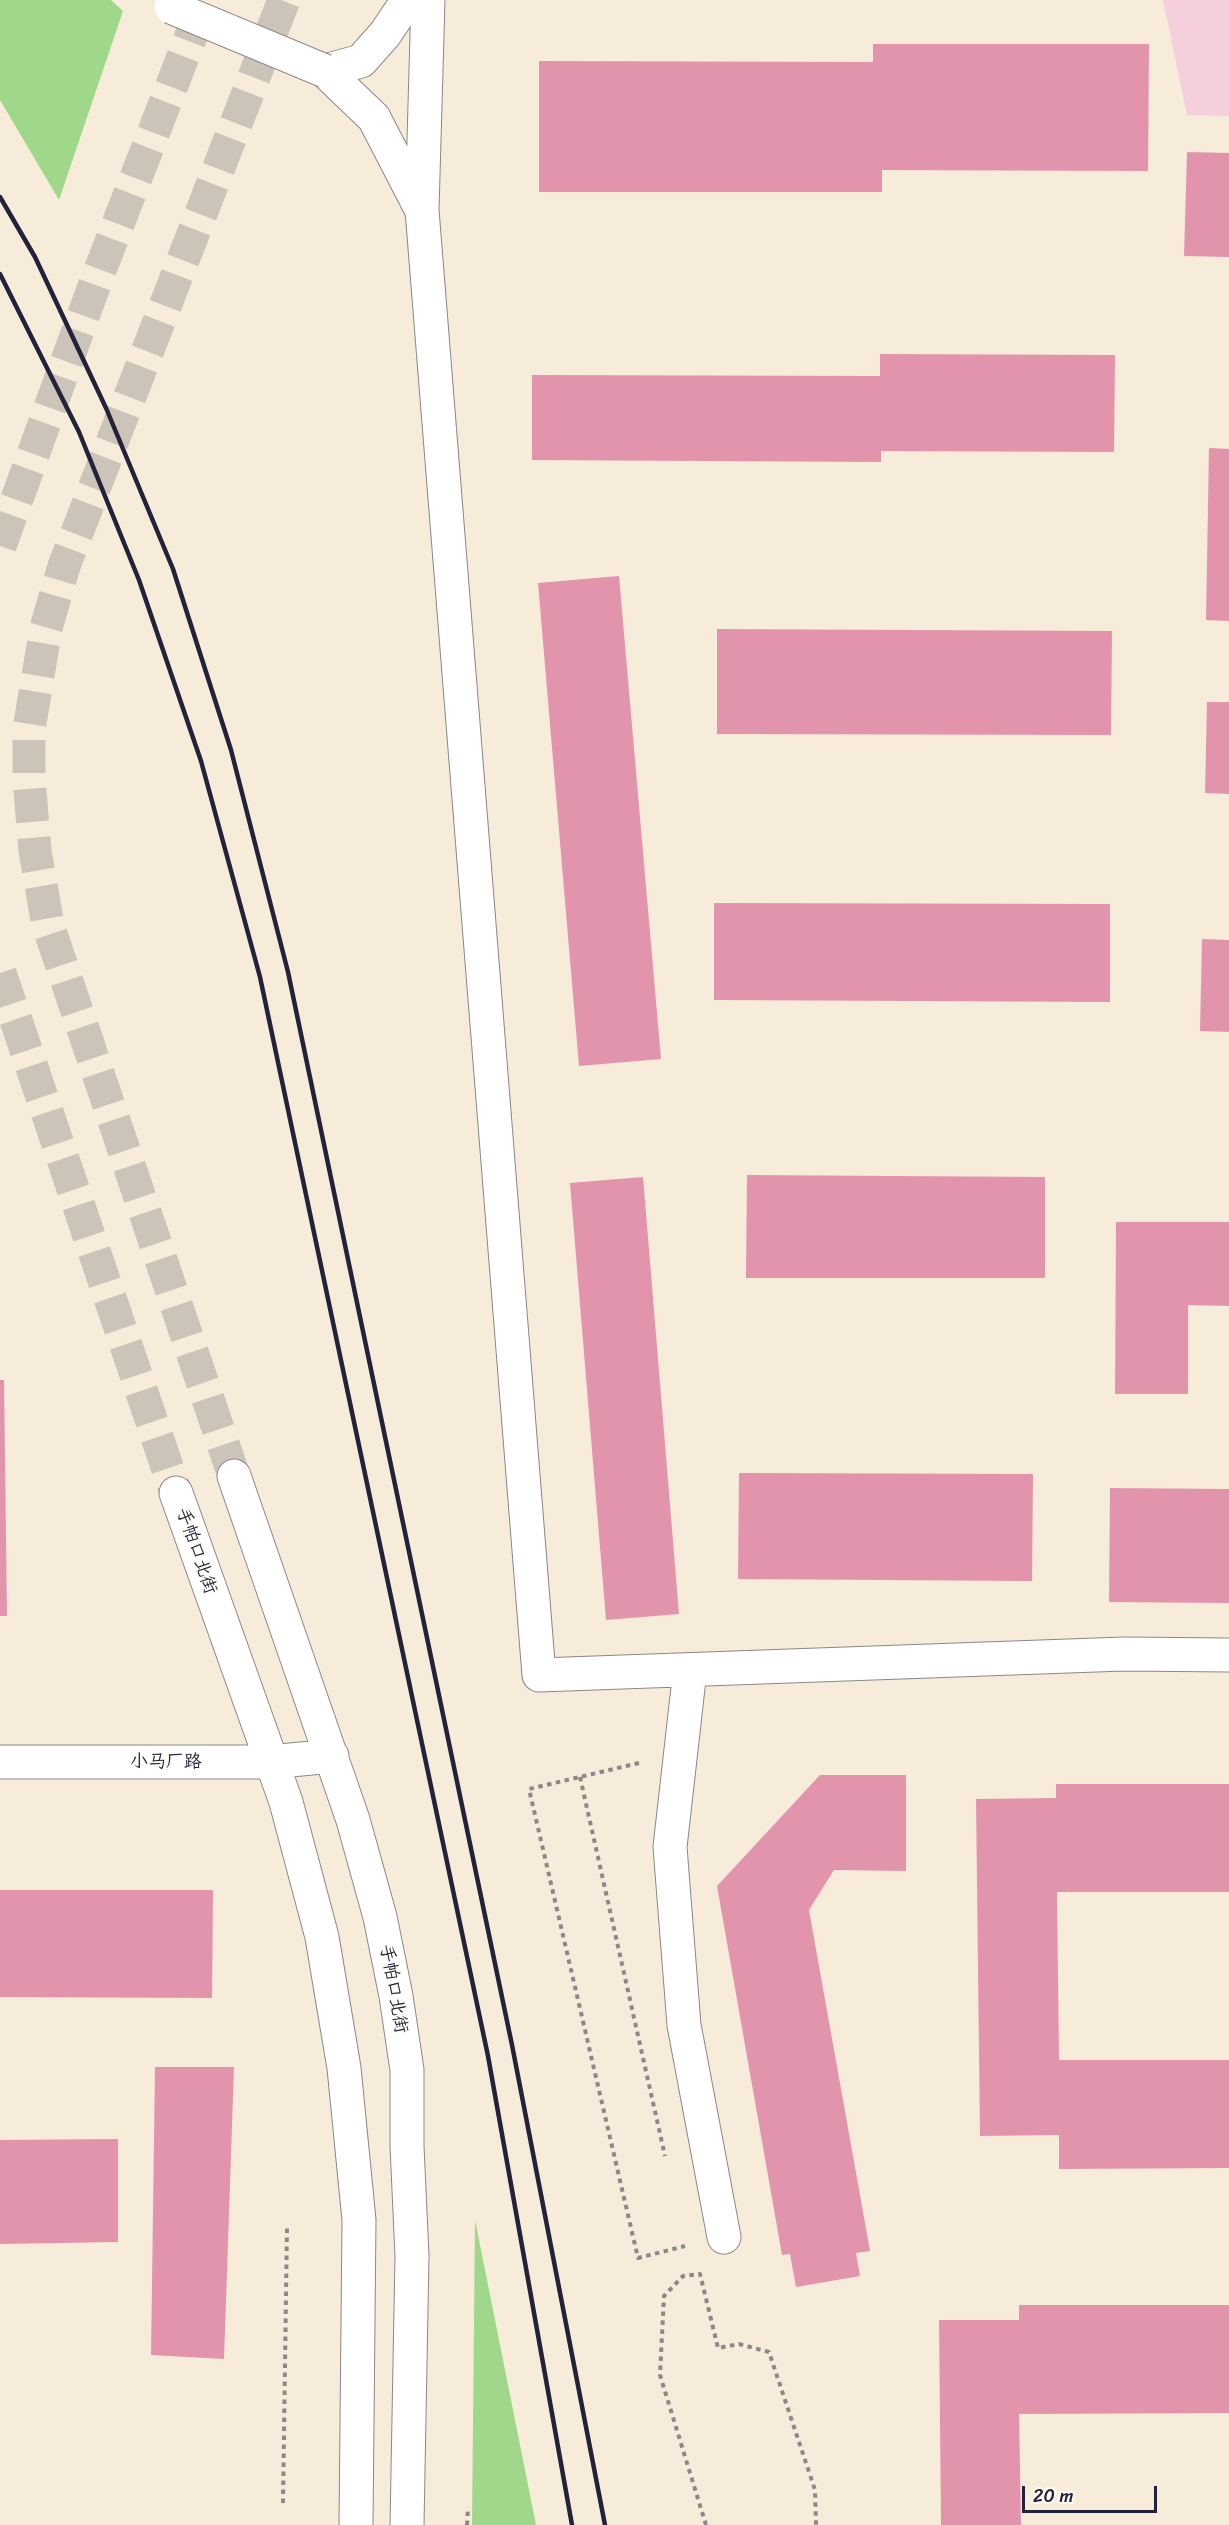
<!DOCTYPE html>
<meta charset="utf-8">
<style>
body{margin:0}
#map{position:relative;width:1229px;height:2525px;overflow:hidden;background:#f7ecd9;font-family:Sriracha,sans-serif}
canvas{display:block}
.scale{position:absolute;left:1022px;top:2486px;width:135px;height:27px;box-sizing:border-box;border:3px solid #22223b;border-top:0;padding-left:8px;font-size:18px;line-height:21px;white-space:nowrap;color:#22223b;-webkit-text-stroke:4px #fdfcf7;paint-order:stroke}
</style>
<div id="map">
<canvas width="1229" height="2525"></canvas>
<div class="scale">20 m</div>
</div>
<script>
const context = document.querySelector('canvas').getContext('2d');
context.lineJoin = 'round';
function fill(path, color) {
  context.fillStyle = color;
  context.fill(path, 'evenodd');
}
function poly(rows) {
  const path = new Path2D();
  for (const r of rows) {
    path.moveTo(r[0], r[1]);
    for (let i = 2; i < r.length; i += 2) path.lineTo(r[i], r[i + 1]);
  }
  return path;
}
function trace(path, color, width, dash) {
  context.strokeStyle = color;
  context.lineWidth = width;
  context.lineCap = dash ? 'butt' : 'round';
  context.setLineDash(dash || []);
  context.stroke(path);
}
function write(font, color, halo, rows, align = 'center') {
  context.font = font + ' Sriracha,"LXGW WenKai TC",sans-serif';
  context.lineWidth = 4.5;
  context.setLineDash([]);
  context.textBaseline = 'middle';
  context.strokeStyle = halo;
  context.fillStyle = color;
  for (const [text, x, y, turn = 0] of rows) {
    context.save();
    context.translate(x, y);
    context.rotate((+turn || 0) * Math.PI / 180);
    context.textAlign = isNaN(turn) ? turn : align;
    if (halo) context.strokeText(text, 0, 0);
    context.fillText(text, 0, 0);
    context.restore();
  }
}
fill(poly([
 [1163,0,1229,0,1229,116,1187,115]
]), '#f5cfdb');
fill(poly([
 [0,0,111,0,123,11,59,200,0,100],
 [475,2220,536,2525,472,2525]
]), '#9fd88a');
fill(poly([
 [873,44,1149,44,1148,171,882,170,882,192,539,192,539,61,873,62],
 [1187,152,1229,153,1229,257,1184,256],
 [880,354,1115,355,1114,452,881,451,881,462,532,460,532,375,880,376],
 [1209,448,1229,449,1229,621,1206,620],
 [619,576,661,1059,579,1066,538,583],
 [717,629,1112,631,1111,735,717,734],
 [1207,702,1229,702,1229,794,1205,793],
 [714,903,1110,904,1110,1002,714,1000],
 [1202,939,1229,940,1229,1032,1200,1031],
 [747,1175,1045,1177,1045,1278,746,1278],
 [643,1177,679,1614,606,1620,570,1183],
 [1116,1222,1229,1222,1229,1306,1188,1305,1188,1394,1115,1394],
 [0,1380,4,1380,7,1616,0,1616],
 [739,1473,1033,1474,1032,1581,738,1579],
 [1110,1488,1229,1489,1229,1603,1109,1602],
 [820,1775,906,1775,906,1871,834,1870,809,1910,870,2251,856,2253,860,2276,796,2287,790,2254,782,2255,717,1886],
 [1056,1784,1229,1784,1229,1892,1057,1892,1059,2060,1229,2060,1229,2168,1059,2169,1059,2135,980,2136,976,1799,1056,1798],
 [0,1890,213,1890,212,1998,0,1997],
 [155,2067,234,2067,224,2359,151,2355],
 [118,2139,118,2242,0,2244,0,2140],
 [1019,2305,1229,2305,1229,2413,1019,2414,1021,2525,941,2525,939,2320,1019,2320]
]), '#e394ad');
trace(poly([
 [0,546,97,278,205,0],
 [0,973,176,1493],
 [234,1476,48,925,35,851,29,779,29,729,46,628,64,566,284,0]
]), '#ccc4b9', 33, [33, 16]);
const minor = poly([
 [428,0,422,210,539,1675,1124,1654,1229,1655],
 [325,71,374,118,421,209],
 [325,71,361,61,385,34,408,0],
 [234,1476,353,1820,380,1917,396,1996,407,2070,407,2146,412,2256,407,2525],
 [176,1493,286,1802,322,1937,344,2068,359,2220,356,2525],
 [690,1670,670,1847,684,2025,724,2237],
 [0,1762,270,1762,332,1756]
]);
trace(minor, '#8c878a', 35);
trace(poly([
 [639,1763,529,1789,638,2258,685,2246],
 [580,1777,665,2156],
 [283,2503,287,2226],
 [467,2525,468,2507],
 [706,2525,660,2375,664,2296,683,2276,700,2274,718,2348,739,2344,769,2352,815,2490,816,2525]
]), '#8c878a', 4, [4.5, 4.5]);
trace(minor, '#fff', 33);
trace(poly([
 [0,197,35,257,106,408,173,569,231,750,288,972,512,2045,605,2525],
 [0,274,79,432,139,580,201,761,260,977,488,2056,572,2525]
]), '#22223b', 4.5);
const minorBridge = poly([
 [171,7,325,71]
]);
trace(minorBridge, '#8c878a', 35, []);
trace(minorBridge, '#fff', 33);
write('18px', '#22223b', '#fdfcf7', [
 ["手帕口北街",196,1551,71],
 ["小马厂路",166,1762],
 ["手帕口北街",393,1989,80]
]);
</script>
